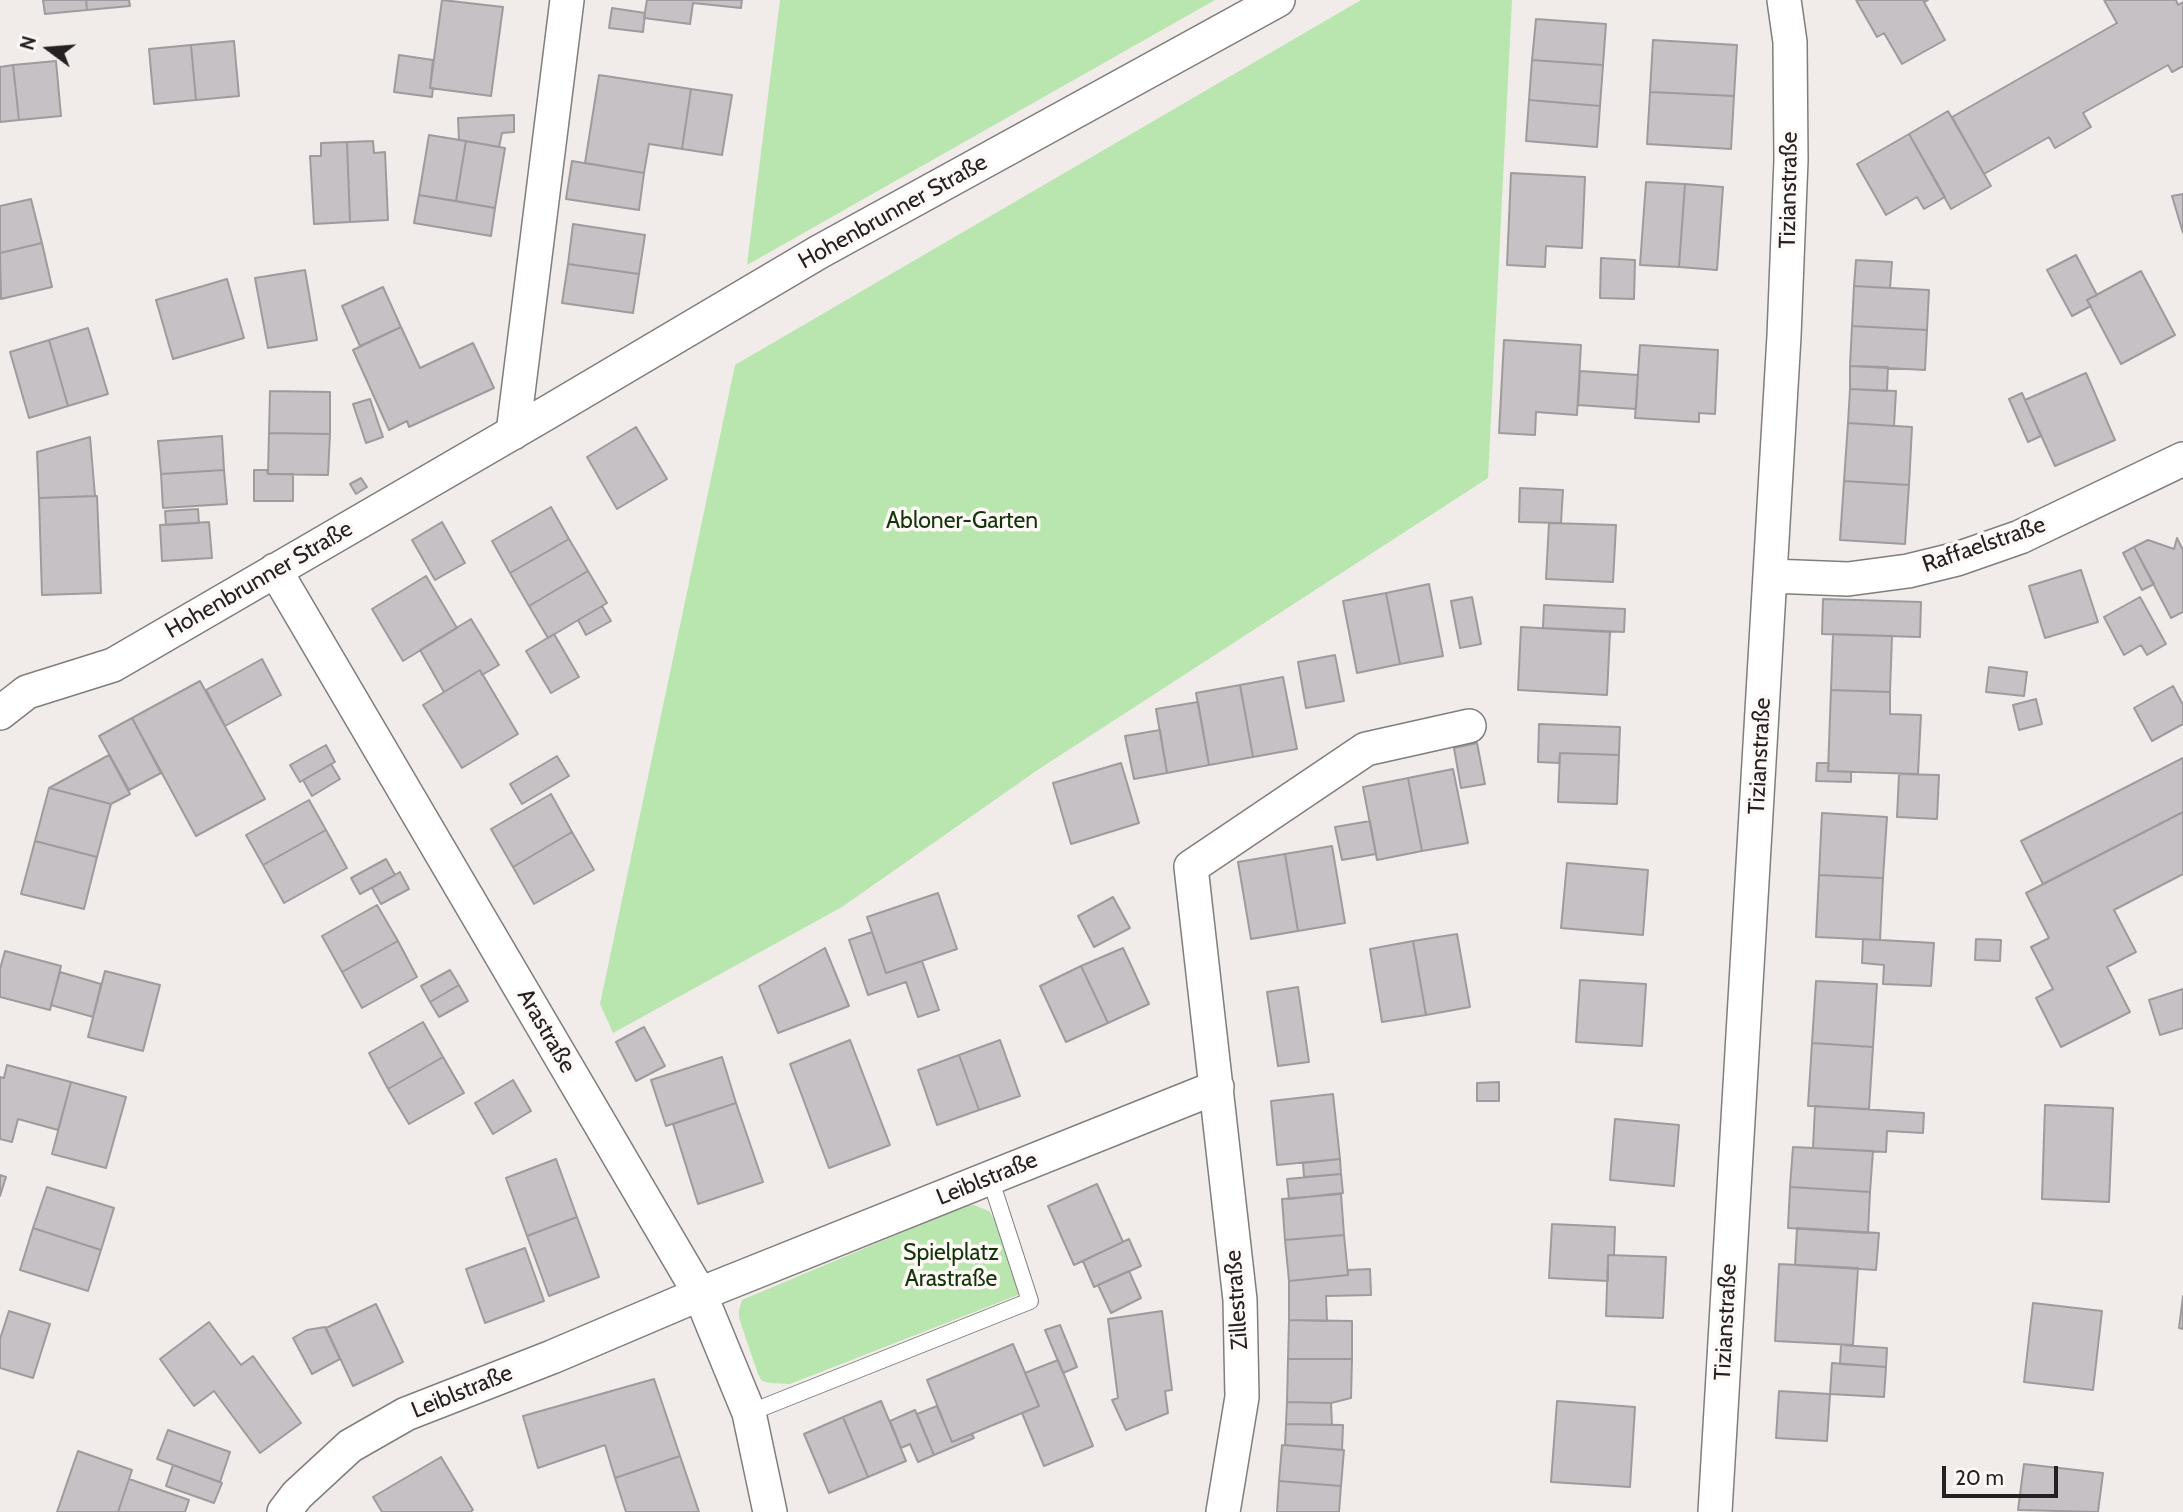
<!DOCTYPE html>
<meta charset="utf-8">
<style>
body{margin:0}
#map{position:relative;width:2183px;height:1512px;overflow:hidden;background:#f1ecea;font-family:Cabin,sans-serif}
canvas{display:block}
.north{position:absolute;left:14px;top:14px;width:70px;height:70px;-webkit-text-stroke:5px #fef9f7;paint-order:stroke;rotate:286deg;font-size:19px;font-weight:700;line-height:28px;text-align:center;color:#232121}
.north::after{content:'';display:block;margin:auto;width:24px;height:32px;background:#232121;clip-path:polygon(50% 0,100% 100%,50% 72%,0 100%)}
.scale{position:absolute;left:1942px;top:1466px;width:116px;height:32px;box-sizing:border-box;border:4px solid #232121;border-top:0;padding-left:9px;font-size:21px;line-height:24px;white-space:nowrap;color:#232121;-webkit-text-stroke:5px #fef9f7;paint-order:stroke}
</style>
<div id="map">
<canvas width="2183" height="1512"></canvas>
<div class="north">N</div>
<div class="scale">20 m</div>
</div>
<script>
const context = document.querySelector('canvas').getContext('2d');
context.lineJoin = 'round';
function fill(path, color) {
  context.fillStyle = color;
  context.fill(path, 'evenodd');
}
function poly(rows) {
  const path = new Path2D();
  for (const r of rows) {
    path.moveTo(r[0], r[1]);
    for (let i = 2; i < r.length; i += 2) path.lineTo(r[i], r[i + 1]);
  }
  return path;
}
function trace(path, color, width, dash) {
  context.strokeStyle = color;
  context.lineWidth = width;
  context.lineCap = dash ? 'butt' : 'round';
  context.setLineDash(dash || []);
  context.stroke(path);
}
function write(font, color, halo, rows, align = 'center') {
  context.font = font + ' Cabin,sans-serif';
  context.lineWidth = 7;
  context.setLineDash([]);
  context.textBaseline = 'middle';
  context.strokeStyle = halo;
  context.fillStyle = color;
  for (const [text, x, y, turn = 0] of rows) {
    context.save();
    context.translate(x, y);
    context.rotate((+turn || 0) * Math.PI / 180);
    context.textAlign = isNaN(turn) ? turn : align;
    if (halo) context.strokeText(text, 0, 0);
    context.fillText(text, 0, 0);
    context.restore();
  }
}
fill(poly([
 [780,0,1215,0,747,265],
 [1361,0,1512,0,1488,478,1039,769,842,907,613,1033,600,1004,735,365],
 [974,1205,989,1211,995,1220,1023,1293,790,1384,770,1383,762,1381,758,1374,739,1318,739,1310,742,1300,965,1206]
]), '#b8e6ae');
const building = poly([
 [43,0,86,0,87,10,45,14,43,0],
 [86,0,129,0,130,6,87,10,86,0],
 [442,0,503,7,491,96,430,88,442,0],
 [647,0,742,0,741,8,693,3,690,24,644,18,647,0],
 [1856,0,1928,0,1924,2,1945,40,1902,64,1884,33,1877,37,1856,0],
 [2104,0,2176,0,2178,5,2183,2,2183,66,2172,72,2168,65,2083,113,2091,127,2055,148,2049,137,1984,174,1952,117,2117,23,2104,0],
 [612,8,645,13,643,32,609,28,612,8],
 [1536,19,1606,24,1603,65,1532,60,1536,19],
 [1653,40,1737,45,1734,96,1650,92,1653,40],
 [234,41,239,96,196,100,191,45,234,41],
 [191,45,196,100,154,104,149,49,191,45],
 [399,55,433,60,430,88,433,88,432,97,394,92,399,55],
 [1532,60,1603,65,1600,106,1529,100,1532,60],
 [56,61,61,116,19,120,13,65,56,61],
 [13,65,19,120,0,122,0,67,13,65],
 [599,75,691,89,682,149,649,144,644,173,585,163,599,75],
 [691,89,732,95,722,155,682,149,691,89],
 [1650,92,1734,96,1731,149,1647,144,1650,92],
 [1529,100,1600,106,1597,147,1526,141,1529,100],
 [1948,111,1991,186,1951,209,1909,134,1948,111],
 [514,115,514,132,502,133,499,147,459,140,458,118,514,115],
 [1909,134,1945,197,1924,209,1917,197,1886,215,1857,164,1909,134],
 [429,135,466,141,456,201,419,195,429,135],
 [373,141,374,153,385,152,388,220,350,222,347,142,373,141],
 [466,141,505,148,495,208,456,201,466,141],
 [347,142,350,222,314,224,310,156,321,156,321,143,347,142],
 [572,161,644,173,639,210,566,199,572,161],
 [1511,173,1585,177,1582,248,1546,246,1545,267,1507,265,1511,173],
 [1646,182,1685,184,1679,267,1640,265,1646,182],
 [1685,184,1723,187,1717,270,1679,267,1685,184],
 [2183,194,2183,233,2172,196,2183,194],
 [419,195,495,208,491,236,414,223,419,195],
 [31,199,42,243,0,253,0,206,31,199],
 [573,224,645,235,639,274,568,264,573,224],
 [42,243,52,287,1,299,0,253,42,243],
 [2076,255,2097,295,2087,300,2091,306,2072,316,2047,270,2076,255],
 [1601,258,1635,260,1634,299,1600,298,1601,258],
 [1856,260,1892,262,1890,288,1854,286,1856,260],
 [568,264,639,274,633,313,562,303,568,264],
 [305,270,317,340,268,348,255,278,305,270],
 [2141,271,2175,335,2121,364,2087,300,2141,271],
 [227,279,244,338,173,359,156,300,227,279],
 [1854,286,1929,290,1927,330,1852,326,1854,286],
 [383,287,401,327,360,346,342,306,383,287],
 [1852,326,1927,330,1925,370,1850,366,1852,326],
 [401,327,420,368,473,343,494,388,409,427,407,421,389,430,353,350,401,327],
 [88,328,108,394,68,406,49,340,88,328],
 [49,340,68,406,29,418,10,352,49,340],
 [1504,340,1581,345,1577,415,1536,412,1535,435,1499,433,1504,340],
 [1640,345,1718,350,1715,414,1699,413,1699,422,1635,418,1640,345],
 [1850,366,1888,367,1887,391,1850,389,1850,366],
 [1580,371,1638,375,1636,409,1578,405,1580,371],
 [2086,373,2115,440,2055,466,2025,400,2086,373],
 [1850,389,1896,391,1894,426,1848,423,1850,389],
 [270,391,330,392,330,434,269,433,270,391],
 [2022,393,2041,436,2028,442,2009,399,2022,393],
 [370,399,383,437,366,443,353,404,370,399],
 [1848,423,1912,427,1909,485,1844,481,1848,423],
 [636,427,667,479,617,509,587,457,636,427],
 [269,433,330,434,328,475,268,474,269,433],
 [222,436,224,470,161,474,158,441,222,436],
 [90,437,95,496,39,498,37,452,90,437],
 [224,470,227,504,163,508,161,474,224,470],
 [254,470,267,470,268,474,293,474,293,501,254,501,254,470],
 [361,478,367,487,356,494,350,484,361,478],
 [1844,481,1909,485,1905,544,1840,540,1844,481],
 [1520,488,1563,490,1561,523,1519,522,1520,488],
 [97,496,101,593,42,595,39,498,97,496],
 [551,507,569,539,510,573,492,541,551,507],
 [198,509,199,523,166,525,165,511,198,509],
 [209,522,212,558,162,561,160,525,209,522],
 [442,522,465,563,435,580,412,540,442,522],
 [1549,523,1616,525,1613,582,1546,579,1549,523],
 [2177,538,2183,550,2183,612,2171,618,2134,547,2148,540,2174,549,2177,538],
 [569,539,588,571,529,606,510,573,569,539],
 [2134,547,2154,584,2142,590,2123,553,2134,547],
 [2081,570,2098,622,2045,638,2029,586,2081,570],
 [588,571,607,603,548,638,529,606,588,571],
 [426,576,457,628,403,661,372,609,426,576],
 [1429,584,1443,656,1400,664,1386,593,1429,584],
 [1386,593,1400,664,1357,673,1343,601,1386,593],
 [1472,597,1481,644,1460,648,1451,601,1472,597],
 [2140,597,2166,644,2147,655,2141,645,2124,655,2104,617,2140,597],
 [1823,599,1921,602,1920,637,1822,634,1823,599],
 [1544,605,1625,609,1624,632,1543,628,1544,605],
 [602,606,611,621,586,635,578,620,602,606],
 [471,619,499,665,482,675,480,670,444,692,420,650,471,619],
 [1521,627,1610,632,1607,695,1518,690,1521,627],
 [554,634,579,677,551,693,526,651,554,634],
 [1833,634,1892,636,1890,692,1831,690,1833,634],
 [1335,655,1344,701,1306,708,1298,662,1335,655],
 [262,659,281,695,225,726,206,690,262,659],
 [1989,667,2027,672,2024,696,1986,692,1989,667],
 [480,670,518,734,462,768,423,705,480,670],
 [1283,677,1297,749,1253,757,1240,685,1283,677],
 [200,681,265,799,196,836,132,718,200,681],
 [1240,685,1253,757,1209,765,1196,693,1240,685],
 [2173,686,2183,705,2183,724,2152,741,2134,708,2173,686],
 [1831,690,1890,692,1890,714,1921,715,1918,774,1828,771,1831,690],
 [2036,699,2042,724,2019,730,2013,705,2036,699],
 [1198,702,1209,765,1167,773,1156,709,1198,702],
 [132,718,161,773,129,790,99,736,132,718],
 [1539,724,1620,727,1619,755,1560,753,1559,763,1538,762,1539,724],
 [1160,730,1167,773,1134,779,1125,736,1160,730],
 [1477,743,1485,784,1461,788,1454,748,1477,743],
 [326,745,335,762,300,782,290,765,326,745],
 [1560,753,1619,755,1617,804,1558,802,1560,753],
 [109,755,130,794,111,804,49,788,109,755],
 [557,756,569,776,522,804,510,784,557,756],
 [2183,758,2183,812,2043,884,2021,841,2183,758],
 [1121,763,1139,823,1071,844,1053,783,1121,763],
 [1817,763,1829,763,1828,771,1851,772,1851,782,1816,781,1817,763],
 [331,764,340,779,312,796,303,780,331,764],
 [1453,769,1468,843,1422,851,1408,778,1453,769],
 [1899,774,1939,775,1937,819,1897,817,1899,774],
 [1408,778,1422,851,1377,860,1363,787,1408,778],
 [49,788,111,804,97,857,35,841,49,788],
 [551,794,572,832,513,867,491,829,551,794],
 [309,800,326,830,263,865,246,835,309,800],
 [2183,812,2183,874,2114,910,2136,952,2107,967,2130,1012,2061,1047,2036,998,2053,989,2031,947,2049,938,2026,893,2183,812],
 [1822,813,1887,817,1883,878,1819,875,1822,813],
 [1370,821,1376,854,1342,860,1335,827,1370,821],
 [326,830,347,868,284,903,263,865,326,830],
 [572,832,594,870,534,904,513,867,572,832],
 [35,841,97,857,84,909,21,894,35,841],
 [1332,846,1345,923,1298,931,1285,854,1332,846],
 [1285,854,1298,931,1251,939,1238,862,1285,854],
 [386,859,395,875,360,894,351,878,386,859],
 [1567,863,1648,870,1643,935,1561,928,1567,863],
 [400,872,409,889,381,904,372,888,400,872],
 [1819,875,1883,878,1880,940,1816,937,1819,875],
 [938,893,957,949,886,973,867,917,938,893],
 [1113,897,1130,928,1094,947,1078,916,1113,897],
 [377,905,398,941,342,972,322,936,377,905],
 [872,932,886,973,922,961,939,1010,918,1017,906,982,868,995,849,940,872,932],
 [1457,934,1470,1007,1426,1015,1413,941,1457,934],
 [1863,939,1934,943,1931,986,1883,984,1884,965,1862,963,1863,939],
 [1976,939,2001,940,2000,961,1975,960,1976,939],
 [398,941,417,977,362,1008,342,972,398,941],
 [1413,941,1426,1015,1382,1022,1370,949,1413,941],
 [825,948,849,1006,778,1033,759,986,825,948],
 [1123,948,1149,1004,1108,1023,1081,966,1123,948],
 [5,951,61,966,50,1010,0,997,0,969,5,951],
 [1081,966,1108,1023,1066,1042,1040,986,1081,966],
 [450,970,459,985,430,1002,421,986,450,970],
 [105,971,160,985,143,1051,88,1037,105,971],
 [60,972,101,984,93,1017,51,1005,60,972],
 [1580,980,1646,984,1642,1046,1576,1042,1580,980],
 [1816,981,1877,984,1873,1047,1812,1043,1816,981],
 [459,985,468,1001,439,1017,430,1002,459,985],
 [1298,987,1309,1062,1278,1066,1267,992,1298,987],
 [2183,989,2183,1028,2160,1035,2149,1000,2183,989],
 [423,1022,443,1057,388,1089,369,1053,423,1022],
 [644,1027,665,1066,636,1081,616,1042,644,1027],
 [850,1040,890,1145,829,1168,790,1064,850,1040],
 [1000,1040,1020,1096,979,1110,959,1055,1000,1040],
 [1812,1043,1873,1047,1869,1109,1808,1106,1812,1043],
 [959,1055,979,1110,937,1125,918,1070,959,1055],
 [443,1057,464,1093,409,1124,388,1089,443,1057],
 [722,1057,736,1103,666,1126,651,1080,722,1057],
 [7,1065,71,1082,58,1130,18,1119,12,1142,0,1139,0,1077,4,1078,7,1065],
 [513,1080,531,1111,493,1134,475,1103,513,1080],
 [71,1082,126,1097,106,1168,52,1154,71,1082],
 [1499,1082,1499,1101,1477,1101,1477,1083,1499,1082],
 [1333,1094,1340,1159,1277,1165,1271,1101,1333,1094],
 [736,1103,763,1182,698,1204,673,1124,736,1103],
 [2045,1105,2113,1108,2109,1202,2042,1199,2045,1105],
 [1815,1106,1924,1113,1923,1133,1887,1131,1886,1152,1813,1148,1815,1106],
 [1615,1119,1679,1125,1674,1186,1610,1180,1615,1119],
 [1793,1147,1873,1151,1870,1192,1790,1187,1793,1147],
 [556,1159,577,1217,527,1236,506,1178,556,1159],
 [1340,1159,1341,1174,1304,1177,1303,1163,1340,1159],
 [1341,1174,1343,1193,1289,1199,1287,1179,1341,1174],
 [0,1175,6,1177,0,1196,0,1175],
 [1097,1184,1123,1242,1074,1265,1048,1206,1097,1184],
 [47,1187,114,1208,101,1250,33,1228,47,1187],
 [1790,1187,1870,1192,1868,1233,1788,1228,1790,1187],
 [1341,1194,1344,1235,1285,1240,1282,1199,1341,1194],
 [577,1217,599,1277,549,1296,527,1236,577,1217],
 [1552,1224,1615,1227,1614,1255,1608,1255,1608,1281,1549,1278,1552,1224],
 [33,1228,101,1250,88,1291,20,1270,33,1228],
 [1797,1228,1879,1233,1876,1270,1795,1265,1797,1228],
 [1344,1235,1348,1275,1289,1281,1285,1240,1344,1235],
 [1129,1239,1141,1266,1094,1287,1083,1261,1129,1239],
 [525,1248,544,1301,485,1323,466,1269,525,1248],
 [1608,1255,1666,1257,1663,1318,1606,1316,1608,1255],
 [1779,1264,1858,1268,1853,1345,1775,1341,1779,1264],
 [1370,1269,1371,1295,1326,1296,1327,1321,1289,1320,1289,1281,1348,1275,1348,1270,1370,1269],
 [1129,1271,1141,1298,1111,1313,1098,1285,1129,1271],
 [2183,1296,2183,1329,2179,1328,2183,1296],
 [2033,1303,2102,1311,2093,1390,2024,1382,2033,1303],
 [376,1304,403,1362,353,1386,326,1328,376,1304],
 [9,1311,50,1324,33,1378,0,1368,0,1339,9,1311],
 [1162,1311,1172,1390,1165,1391,1168,1413,1126,1430,1112,1400,1118,1398,1108,1319,1162,1311],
 [1289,1320,1352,1321,1352,1359,1288,1359,1289,1320],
 [209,1322,241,1365,253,1356,301,1423,260,1453,214,1391,194,1406,160,1359,209,1322],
 [1060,1325,1077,1367,1063,1373,1045,1330,1060,1325],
 [325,1327,340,1359,312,1374,293,1338,307,1330,325,1327],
 [1013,1344,1039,1406,952,1442,927,1380,1013,1344],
 [1841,1345,1887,1348,1886,1367,1840,1364,1841,1345],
 [1288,1359,1352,1359,1351,1398,1331,1403,1287,1402,1288,1359],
 [1058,1360,1093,1446,1044,1466,1022,1413,1039,1406,1025,1373,1058,1360],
 [1832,1363,1886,1367,1884,1397,1830,1394,1832,1363],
 [654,1379,680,1456,615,1478,605,1445,538,1468,523,1416,654,1379],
 [1779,1391,1830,1394,1827,1441,1776,1438,1779,1391],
 [881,1401,906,1461,868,1477,843,1417,881,1401],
 [1557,1401,1635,1407,1630,1487,1551,1482,1557,1401],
 [1287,1402,1331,1403,1332,1425,1286,1424,1287,1402],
 [937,1406,952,1442,972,1434,974,1438,934,1455,917,1414,937,1406],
 [915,1410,934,1455,918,1462,910,1444,901,1448,890,1421,915,1410],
 [843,1417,868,1477,829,1493,804,1434,843,1417],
 [1286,1424,1343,1425,1342,1450,1285,1445,1286,1424],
 [168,1430,230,1452,220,1482,157,1459,168,1430],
 [1282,1445,1344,1450,1341,1486,1279,1481,1282,1445],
 [78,1451,132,1470,118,1512,57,1512,78,1451],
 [680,1456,699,1512,626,1512,615,1478,680,1456],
 [441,1457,473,1510,470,1512,382,1512,373,1497,441,1457],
 [2024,1464,2103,1473,2098,1512,2018,1510,2024,1464],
 [173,1465,222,1483,214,1503,166,1486,173,1465],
 [129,1479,189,1500,185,1512,118,1512,129,1479],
 [1279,1481,1341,1486,1339,1512,1277,1512,1279,1481]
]);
fill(building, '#c5c1c4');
trace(building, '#9f9a9d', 2);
const lane = poly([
 [749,1413,1030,1301,990,1178]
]);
const street = poly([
 [513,433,567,0],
 [275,570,700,1294,749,1413,770,1512],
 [1771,576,1848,579,1908,571,1957,559,2020,537,2183,459],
 [0,713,27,692,113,665,545,414,819,252,1278,0],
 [284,1512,297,1495,350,1446,406,1414,552,1357,700,1294,1217,1087],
 [1223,1512,1242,1397,1240,1300,1191,867,1366,749,1469,726],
 [1715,1512,1784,336,1791,160,1790,42,1784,0]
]);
trace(lane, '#817d7b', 18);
trace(street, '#817d7b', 36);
trace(lane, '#fff', 16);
trace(street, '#fff', 33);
write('23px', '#232121', '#fef9f7', [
 ["Tizianstraße",1789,190,-89],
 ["Hohenbrunner Straße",893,212,-29],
 ["Raffaelstraße",1984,545,-19],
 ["Hohenbrunner Straße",259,580,-30],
 ["Tizianstraße",1760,756,-87],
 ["Arastraße",546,1031,60],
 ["Leiblstraße",987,1179,-22],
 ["Zillestraße",1237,1300,-94],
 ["Tizianstraße",1726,1322,-87],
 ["Leiblstraße",462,1392,-22]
]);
write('23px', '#113408', '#fef9f7', [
 ["Abloner-Garten",962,521],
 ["Spielplatz",951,1253],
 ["Arastraße",951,1279]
]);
</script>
